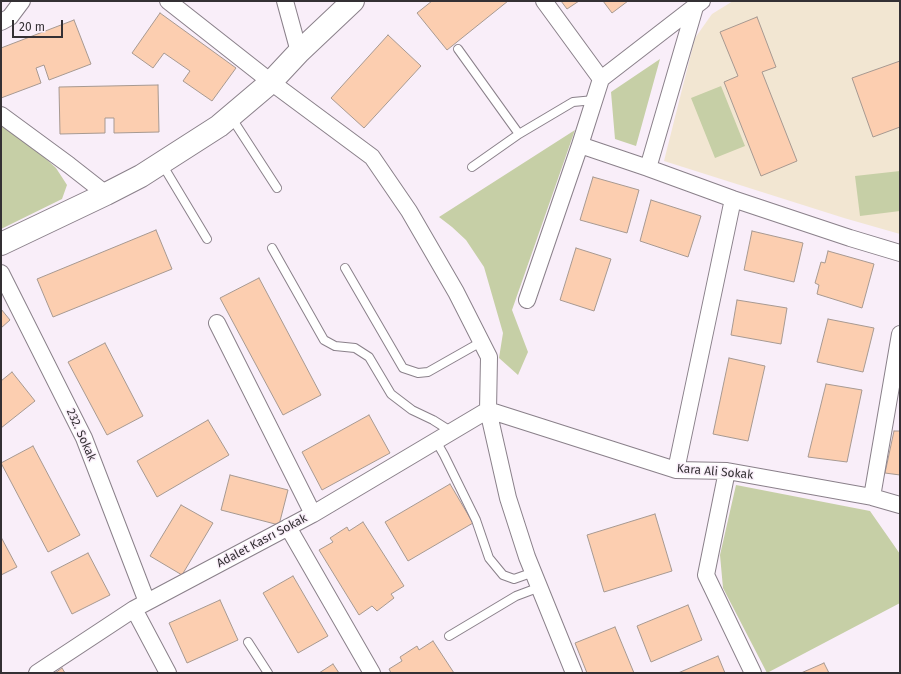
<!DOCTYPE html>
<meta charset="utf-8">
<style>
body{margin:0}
#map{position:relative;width:901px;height:674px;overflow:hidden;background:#f9eef9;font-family:"Fira Sans",sans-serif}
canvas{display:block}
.frame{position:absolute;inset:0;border:2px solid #343034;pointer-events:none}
.scale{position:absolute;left:12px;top:20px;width:51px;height:18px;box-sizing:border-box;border:2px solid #343034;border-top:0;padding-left:5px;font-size:12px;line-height:14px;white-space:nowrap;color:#343034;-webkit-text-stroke:3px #f9eef9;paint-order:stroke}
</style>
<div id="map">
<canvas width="901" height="674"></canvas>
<div class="frame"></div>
<div class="scale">20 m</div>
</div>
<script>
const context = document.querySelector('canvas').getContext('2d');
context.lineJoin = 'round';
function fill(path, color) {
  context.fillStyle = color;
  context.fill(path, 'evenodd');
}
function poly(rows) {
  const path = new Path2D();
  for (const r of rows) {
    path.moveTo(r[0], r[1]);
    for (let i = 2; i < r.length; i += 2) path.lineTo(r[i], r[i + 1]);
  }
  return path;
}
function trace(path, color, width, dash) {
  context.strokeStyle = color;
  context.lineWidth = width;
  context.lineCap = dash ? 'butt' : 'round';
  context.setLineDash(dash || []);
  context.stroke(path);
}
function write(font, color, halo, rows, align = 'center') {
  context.font = font + ' "Fira Sans",sans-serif';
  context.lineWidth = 3;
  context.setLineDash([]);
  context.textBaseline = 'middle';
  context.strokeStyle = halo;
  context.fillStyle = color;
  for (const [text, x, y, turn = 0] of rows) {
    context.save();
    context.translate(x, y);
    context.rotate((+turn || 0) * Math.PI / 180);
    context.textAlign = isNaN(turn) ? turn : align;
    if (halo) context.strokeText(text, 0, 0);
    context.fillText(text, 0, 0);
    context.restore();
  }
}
fill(poly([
 [733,1,900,1,900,234,844,218,664,161,695,38,712,14]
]), '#f2e6d2');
fill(poly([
 [660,59,636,146,615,139,611,92],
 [721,86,745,146,715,158,691,98],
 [1,122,19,134,56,168,67,185,62,199,1,229],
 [575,130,512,310,528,352,518,375,499,358,503,333,484,267,466,240,452,227,439,217],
 [900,171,900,211,860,216,855,176],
 [736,485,870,511,900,554,900,603,767,673,723,588,720,555]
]), '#c6cfa6');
const building = poly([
 [432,1,508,1,447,50,417,13,432,1],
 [561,1,579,1,567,9,561,1],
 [603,1,628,1,612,13,603,1],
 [160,13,236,68,212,101,183,81,190,71,164,53,153,68,132,53,160,13],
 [757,17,776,67,762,72,797,161,761,176,724,82,738,76,720,32,757,17],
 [74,20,91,64,49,80,44,65,36,68,41,83,1,98,1,48,74,20],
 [388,35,421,66,364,128,331,98,388,35],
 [900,61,900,127,873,137,852,78,900,61],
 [158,85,159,132,114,133,114,118,105,118,105,133,60,134,59,87,158,85],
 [593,177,639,190,627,233,580,220,593,177],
 [651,200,701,216,688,257,640,241,651,200],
 [156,230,172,269,53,317,37,279,156,230],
 [752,231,803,243,794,282,744,270,752,231],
 [576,248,611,259,594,311,560,300,576,248],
 [828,251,874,264,862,308,817,294,819,285,815,283,821,262,825,263,828,251],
 [259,278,321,395,283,415,220,298,259,278],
 [737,300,787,308,781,344,731,335,737,300],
 [1,309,10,320,1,328,1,309],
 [828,319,874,328,863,372,817,362,828,319],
 [105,343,143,416,107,435,68,362,105,343],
 [729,358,765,366,748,441,713,434,729,358],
 [12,372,35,401,1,428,1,381,12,372],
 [826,384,862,390,847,462,808,457,826,384],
 [369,415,390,453,322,490,302,452,369,415],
 [208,420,229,455,157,497,137,461,208,420],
 [894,431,900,431,900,475,885,473,894,431],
 [33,446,80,535,48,552,1,463,33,446],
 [230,475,288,490,279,525,221,510,230,475],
 [450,484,473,523,408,561,385,522,450,484],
 [181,505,213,523,182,575,150,556,181,505],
 [655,514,672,571,604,592,587,535,655,514],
 [363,522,404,586,391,594,394,598,377,611,372,606,359,615,319,550,333,542,330,538,347,527,349,531,363,522],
 [1,537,17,567,1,575,1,537],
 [88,553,110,595,72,614,51,572,88,553],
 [293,576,328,636,298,653,263,593,293,576],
 [220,600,238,640,187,663,169,623,220,600],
 [688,605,702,640,651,662,637,626,688,605],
 [615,627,634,673,587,673,575,643,615,627],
 [433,641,454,673,391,673,389,669,402,661,400,657,417,646,419,650,433,641],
 [718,656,725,673,678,673,718,656],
 [824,663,829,673,801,673,824,663],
 [333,664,339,673,319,673,333,664],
 [62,668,65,673,55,673,62,668]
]);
fill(building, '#fcceb0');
trace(building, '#a79991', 1);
const service = poly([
 [458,49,519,134],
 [231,117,277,188],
 [162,164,207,239],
 [472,167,519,134,573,102,594,100],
 [272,248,324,340,335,346,355,348,369,357,391,394,412,410,433,420,452,432],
 [345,268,403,368,418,373,428,372,481,342],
 [436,441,444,455,476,520,489,558,503,575,514,579,534,572],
 [449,636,516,596,540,587],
 [248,642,268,673]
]);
const minor = poly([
 [168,1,271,82,372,157,409,211,456,292,489,357,488,410,508,498,527,557,574,673],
 [285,1,299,52],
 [544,1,601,79],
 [1,22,10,17,22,1],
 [1,115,69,165,106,194],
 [580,145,648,168,733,199,850,238,900,253],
 [648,168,695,7],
 [1,273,84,438,147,602],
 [527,300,580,145,601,79,702,1],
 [217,323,313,514],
 [676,470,733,199],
 [727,471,706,575,753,673],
 [872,497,900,334],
 [288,527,372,673],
 [134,609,168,673],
 [37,673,134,609,313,514,488,410,676,470,727,471,872,497,900,505]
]);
const secondary = poly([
 [1,244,106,194,141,176,219,126,271,82,299,52,353,1]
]);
trace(service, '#8a808a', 10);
trace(minor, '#8a808a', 18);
trace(secondary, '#8a808a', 24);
trace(service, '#fff', 8);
trace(minor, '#fff', 16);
trace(secondary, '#fff', 22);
write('12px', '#343034', '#f9eef9', [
 ["232. Sokak",81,435,66],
 ["Kara Ali Sokak",715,472,5],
 ["Adalet Kasrı Sokak",262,541,-28]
]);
</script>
